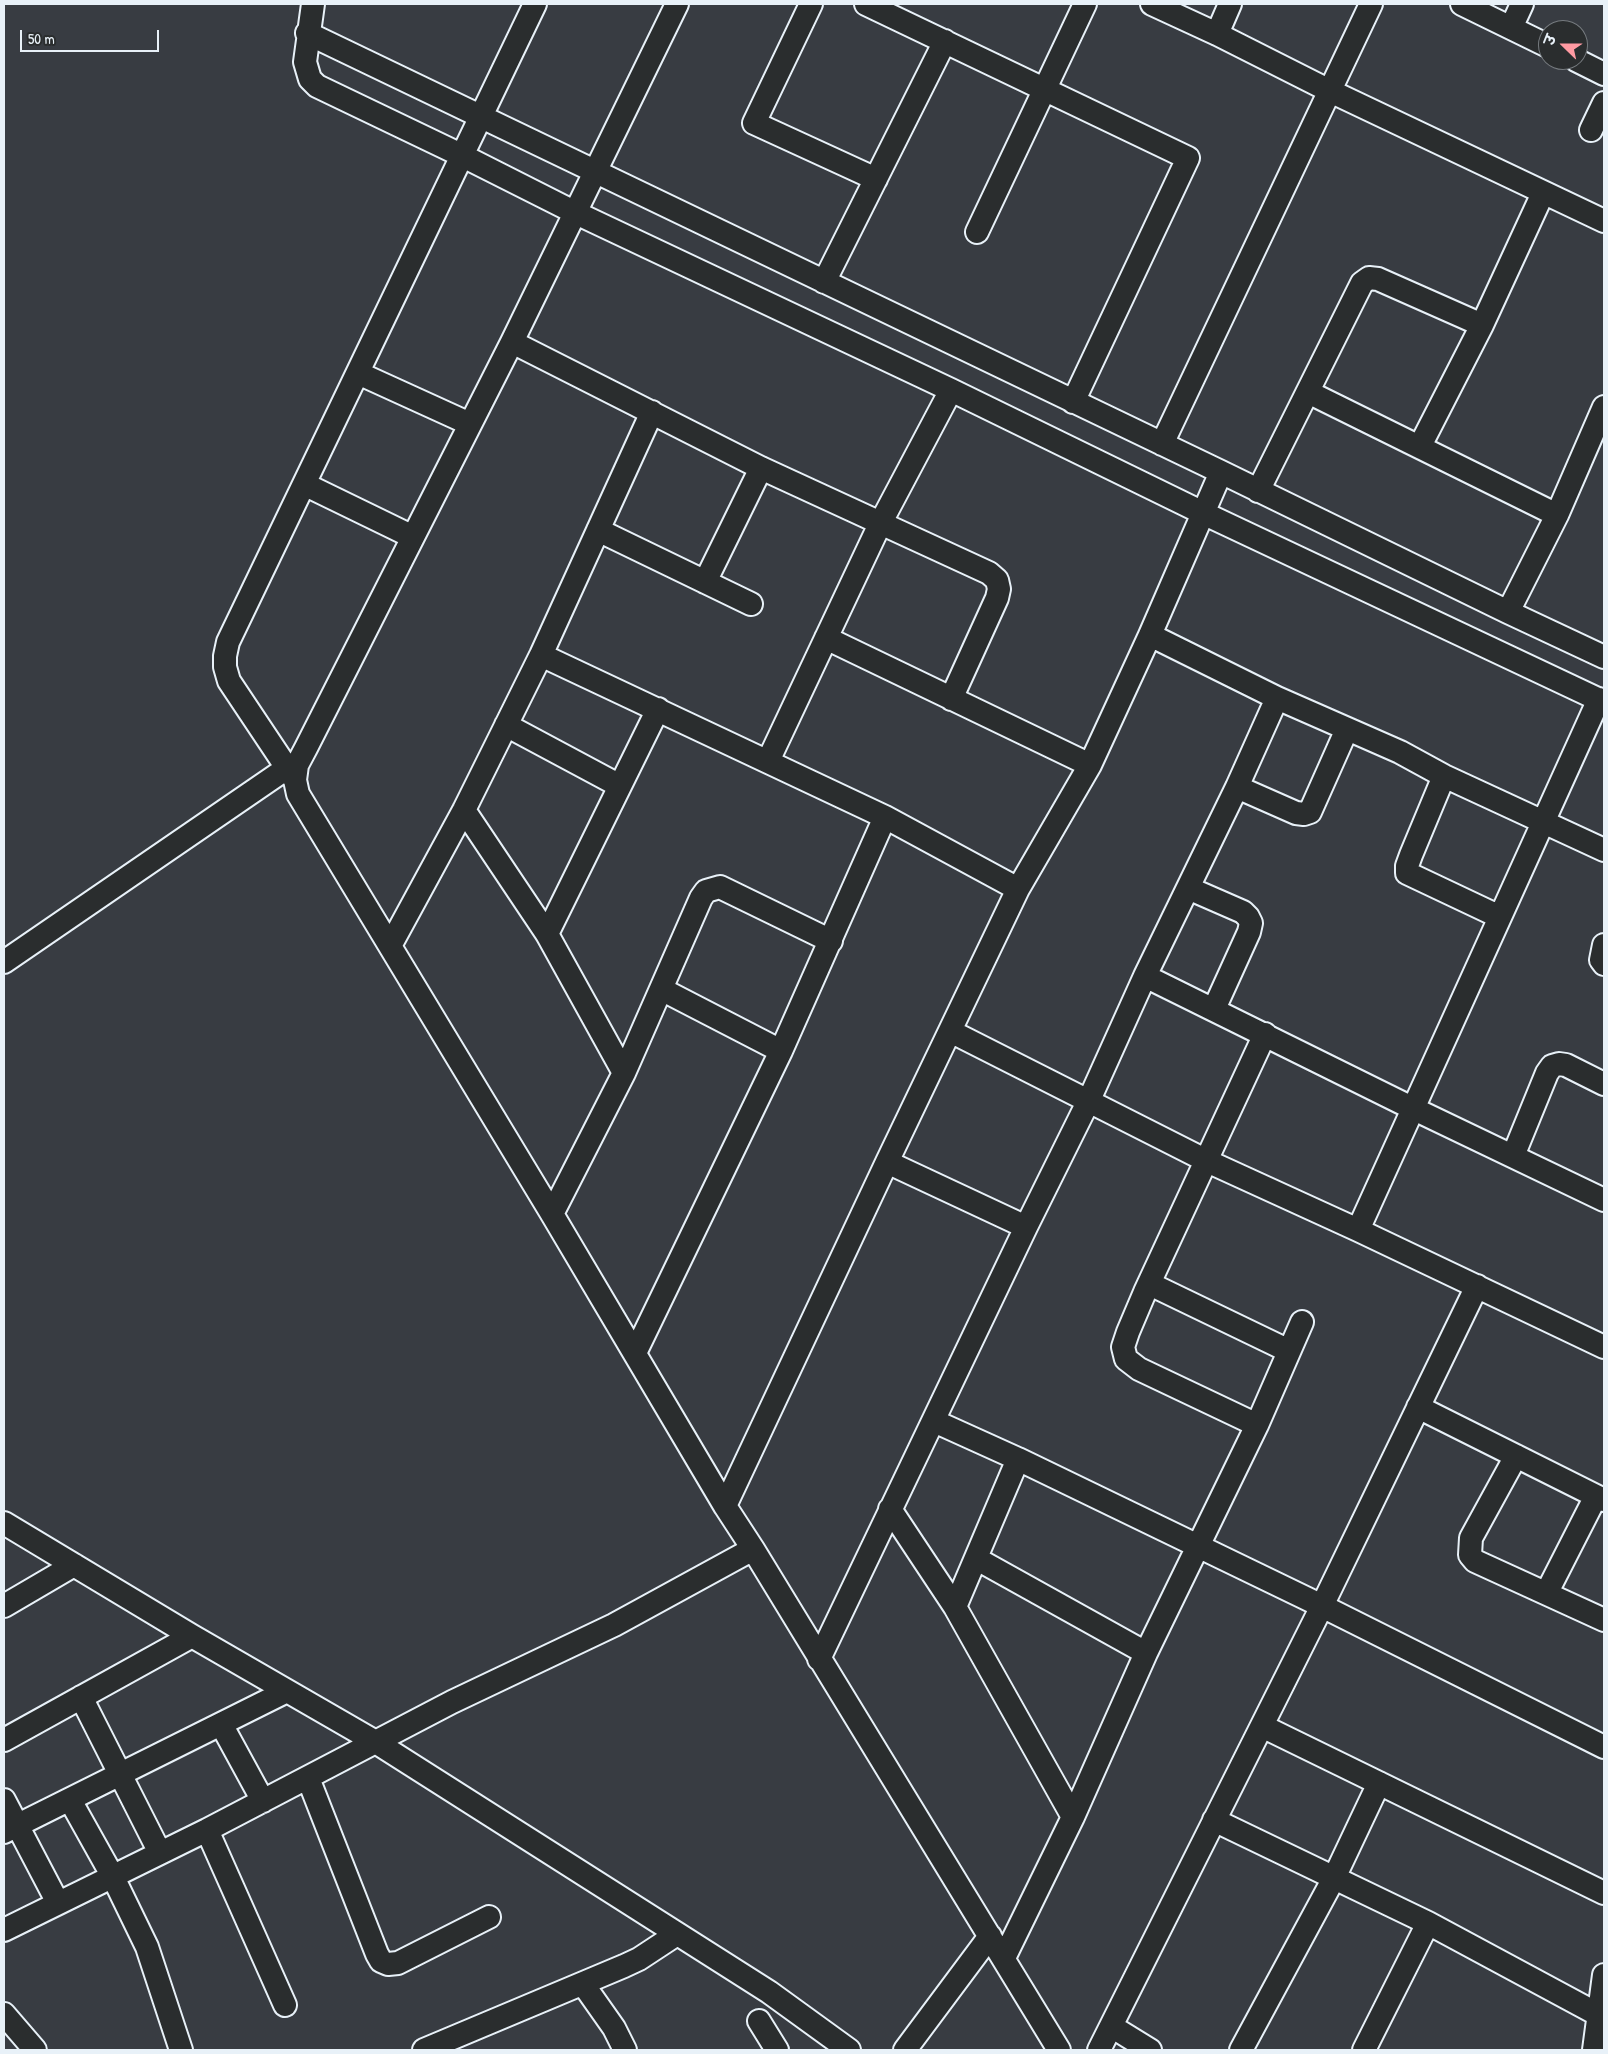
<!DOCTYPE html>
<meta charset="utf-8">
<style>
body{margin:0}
#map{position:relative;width:1608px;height:2054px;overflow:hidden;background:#383c42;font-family:"Patrick Hand","Playpen Sans Deva",sans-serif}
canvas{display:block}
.frame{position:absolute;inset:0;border:5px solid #e8f1f8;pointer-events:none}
.north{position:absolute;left:1538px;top:20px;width:50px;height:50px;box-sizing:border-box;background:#2a2d2e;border:1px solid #767b7f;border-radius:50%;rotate:292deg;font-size:14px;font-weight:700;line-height:20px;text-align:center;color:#e8f1f8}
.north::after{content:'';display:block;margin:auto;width:18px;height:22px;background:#ff9aa2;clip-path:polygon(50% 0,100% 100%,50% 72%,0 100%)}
.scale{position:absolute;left:20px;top:30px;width:139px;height:22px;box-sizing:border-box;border:2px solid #e8f1f8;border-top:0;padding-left:6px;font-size:15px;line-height:18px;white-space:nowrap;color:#e8f1f8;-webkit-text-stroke:4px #2a2d2e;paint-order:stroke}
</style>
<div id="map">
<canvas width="1608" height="2054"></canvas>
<div class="frame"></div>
<div class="north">उ</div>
<div class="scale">50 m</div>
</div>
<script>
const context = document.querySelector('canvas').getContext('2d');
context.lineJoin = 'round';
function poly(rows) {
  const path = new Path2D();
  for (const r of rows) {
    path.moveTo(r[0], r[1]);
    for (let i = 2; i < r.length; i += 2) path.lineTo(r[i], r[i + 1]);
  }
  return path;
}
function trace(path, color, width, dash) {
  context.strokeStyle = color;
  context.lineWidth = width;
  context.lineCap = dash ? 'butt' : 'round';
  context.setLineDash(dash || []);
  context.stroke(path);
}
const minor = poly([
 [313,4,305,62,310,79,317,86,463,156,574,212,951,390,1203,513,1604,702],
 [677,4,512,342,306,748,297,765,295,780,298,794,552,1214,725,1506,753,1549,1059,2050],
 [811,4,754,123,876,179],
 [866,4,1188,158,1073,402],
 [1152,4,1217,34,1328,90,1604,221],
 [1462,4,1548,46],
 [1511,28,1522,4],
 [307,33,1221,472,1508,612,1604,657],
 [1217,34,1230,4],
 [1576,60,1604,74],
 [1591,130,1604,103],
 [977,232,1085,4],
 [824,282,945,41],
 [512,342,761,468,989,573,997,580,999,589,997,598,951,699],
 [358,373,470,424],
 [1308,392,1557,515],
 [1162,444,1371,4],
 [1420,446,1482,325,1543,193],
 [304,484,413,537],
 [1258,491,1362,283,1369,278,1378,279,1482,325],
 [598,530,751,604],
 [705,582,761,468],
 [1508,612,1557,515,1604,407],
 [1150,635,1277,698,1400,752,1444,776,1604,850],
 [826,638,1090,765],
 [541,655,885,817,1018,889],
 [506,725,620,786],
 [768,761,880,524,951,390],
 [1444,776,1411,855,1407,866,1407,873,1500,917],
 [295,780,229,681,225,667,225,656,228,642,535,4],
 [1237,787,1296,813,1304,814,1310,812,1347,729],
 [464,810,547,934,624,1073],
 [1188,888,1243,912,1248,917,1251,923,1249,932,1214,1009],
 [547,934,658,709],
 [1604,945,1601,960,1604,964],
 [390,946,464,810,541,655,652,412],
 [4,962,287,768],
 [1145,976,1412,1108,1604,1200],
 [661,989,781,1051],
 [950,1031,1207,1161,1358,1230,1604,1347],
 [1513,1156,1547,1073,1552,1066,1559,1064,1566,1065,1604,1084],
 [887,1162,1026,1227],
 [552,1214,624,1073,701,898,706,891,720,887,831,941],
 [1358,1230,1599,699],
 [1150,1284,1289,1351],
 [635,1353,781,1051,885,817],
 [1418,1407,1604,1500],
 [934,1421,1018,1459,1322,1606,1604,1747],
 [1257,1425,1139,1369,1126,1359,1123,1347,1128,1332,1145,1292,1265,1034],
 [1516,1456,1471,1538,1470,1555,1475,1561,1604,1620],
 [725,1506,887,1162,1018,889,1090,765,1150,635,1221,472],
 [890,1509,955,1607,1073,1817],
 [4,1523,192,1636,374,1741,769,1992,849,2050],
 [977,1559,1146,1653],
 [1547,1592,1596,1496],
 [4,1606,74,1565],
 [955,1607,1018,1459],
 [819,1659,1026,1227,1089,1100,1145,976,1237,787,1277,698],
 [81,1697,160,1853],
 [221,1724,263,1801],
 [1262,1726,1604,1893],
 [4,1740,192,1636],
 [308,1778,377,1954,381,1961,388,1964,398,1963,489,1917],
 [4,1800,58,1903],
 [70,1800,113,1877,147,1947,181,2050],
 [1214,1820,1428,1923,1599,2015],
 [207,1830,285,2005],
 [4,1832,287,1691],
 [4,1930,207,1830,452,1702,614,1625,753,1549],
 [1004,1958,1073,1817,1146,1653,1257,1425,1302,1322],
 [583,1984,614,2028,625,2050],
 [4,2014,35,2050],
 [759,2021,777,2050],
 [1111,2026,1150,2050],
 [424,2050,624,1966,639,1959,677,1934],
 [905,2050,990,1936],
 [1099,2050,1322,1606,1477,1286],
 [1241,2050,1334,1878,1379,1783],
 [1364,2050,1428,1923],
 [1594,2050,1604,1975]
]);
trace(minor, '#e8f1f8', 26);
trace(minor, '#2a2d2e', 22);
</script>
